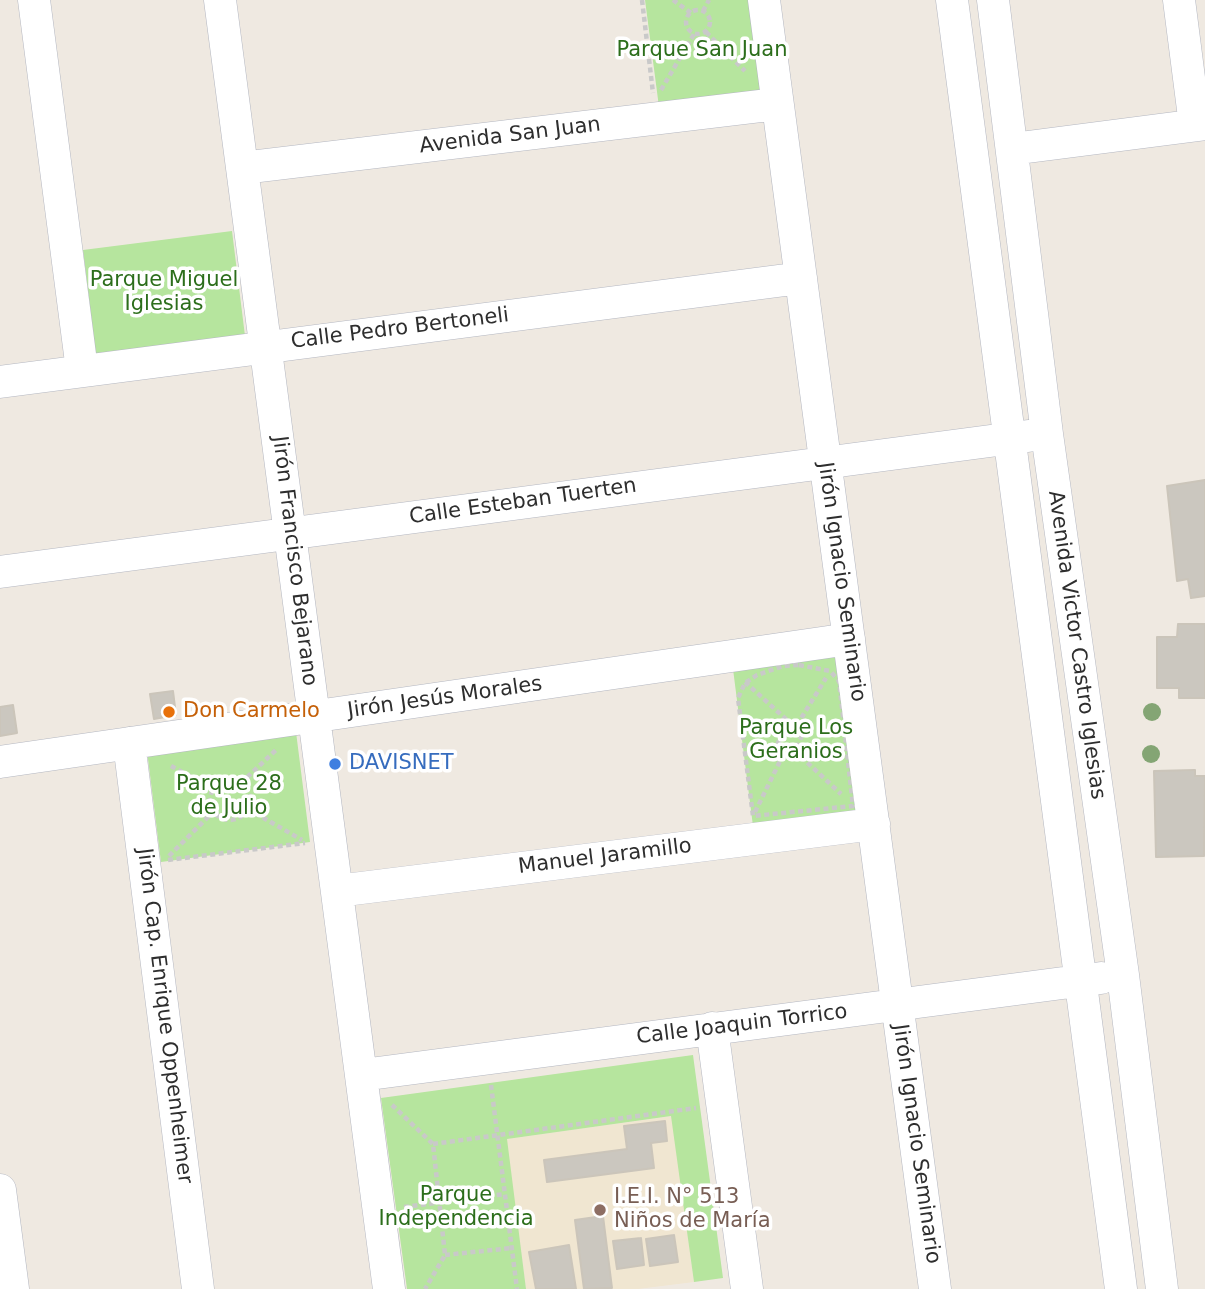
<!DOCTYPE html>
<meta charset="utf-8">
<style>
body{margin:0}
canvas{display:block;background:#efe9e1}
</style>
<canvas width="1205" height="1289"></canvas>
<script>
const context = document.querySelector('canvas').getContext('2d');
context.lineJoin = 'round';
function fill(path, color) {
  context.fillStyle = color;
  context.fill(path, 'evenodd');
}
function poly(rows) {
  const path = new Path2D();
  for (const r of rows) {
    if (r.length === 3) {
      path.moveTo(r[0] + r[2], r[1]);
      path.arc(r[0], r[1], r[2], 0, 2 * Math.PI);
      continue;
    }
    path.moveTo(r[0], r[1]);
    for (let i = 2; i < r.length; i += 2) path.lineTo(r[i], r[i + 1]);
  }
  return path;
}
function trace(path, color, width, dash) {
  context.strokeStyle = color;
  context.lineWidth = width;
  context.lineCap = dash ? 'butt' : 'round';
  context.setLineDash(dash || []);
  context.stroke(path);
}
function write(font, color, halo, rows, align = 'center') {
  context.font = font + ' "DejaVu Sans",sans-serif';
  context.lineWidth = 7;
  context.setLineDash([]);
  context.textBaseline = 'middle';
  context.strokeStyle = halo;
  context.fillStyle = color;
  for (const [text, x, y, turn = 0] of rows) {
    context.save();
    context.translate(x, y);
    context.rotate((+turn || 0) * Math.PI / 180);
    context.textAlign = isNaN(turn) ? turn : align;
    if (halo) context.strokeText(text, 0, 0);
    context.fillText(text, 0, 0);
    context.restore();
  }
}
fill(poly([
 [672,1116,694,1282,638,1289,526,1289,506,1139]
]), '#f0e6d1');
fill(poly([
 [645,0,753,0,765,93,659,107],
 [232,231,245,336,96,355,83,250],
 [839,656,858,813,753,826,733,669],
 [296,732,310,842,161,862,147,751],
 [693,1055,723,1278,694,1282,671,1116,507,1139,526,1289,407,1289,381,1098]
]), '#b6e59e');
const building = poly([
 [1205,480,1205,596,1191,598,1188,579,1177,581,1167,486,1205,480],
 [1178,624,1205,624,1205,698,1179,698,1179,688,1157,688,1157,637,1177,637,1178,624],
 [173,691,176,715,154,719,150,694,173,691],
 [13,705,17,733,0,736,0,707,13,705],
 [1195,770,1195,776,1205,776,1204,856,1156,857,1154,771,1195,770],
 [665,1121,667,1141,651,1143,654,1168,547,1182,544,1160,627,1149,624,1126,665,1121],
 [603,1216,612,1288,584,1289,575,1220,603,1216],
 [674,1235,678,1262,650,1266,646,1239,674,1235],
 [641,1238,644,1265,617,1269,613,1241,641,1238],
 [569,1245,576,1289,536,1289,529,1252,569,1245]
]);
fill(building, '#cbc7bf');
trace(building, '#cbc5ba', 2);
const minor = poly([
 [34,0,82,370],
 [220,0,389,1289],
 [764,0,935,1289],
 [952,0,1121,1289],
 [993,0,1047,434,1123,975,1162,1289],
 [1179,0,1195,125],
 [1012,149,1205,124],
 [242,168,777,104],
 [0,382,801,278],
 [0,572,1028,436],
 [129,743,198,1289],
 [0,762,849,639],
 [337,891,874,824],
 [712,1028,747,1289],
 [362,1075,1101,978],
 [0,1190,13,1289]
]);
trace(minor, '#b4b7c1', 33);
trace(poly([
 [642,0,653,93],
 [673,0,691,13],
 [698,22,12],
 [703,11,709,0],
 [706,32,745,71],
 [661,90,694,34],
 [799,665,830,671,839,681,853,806,753,816,738,698,745,683,757,675,783,666,799,665],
 [745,682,788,721],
 [788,721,805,729,795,751,778,743,788,721],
 [797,725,826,678],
 [795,751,841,794],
 [171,766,214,789],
 [230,800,20],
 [241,783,276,750],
 [248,809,302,840],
 [755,812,787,747],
 [169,856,214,811],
 [168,860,305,843],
 [491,1085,517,1289],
 [392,1105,433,1144,445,1255,425,1289],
 [433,1144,696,1108],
 [404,1207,505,1194],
 [445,1255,512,1248]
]), '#c9c9c9', 4.5, [5, 3.5]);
trace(minor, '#fff', 32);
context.fillStyle = '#84a574';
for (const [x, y] of [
 [1152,712],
 [1151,754]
]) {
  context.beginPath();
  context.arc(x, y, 9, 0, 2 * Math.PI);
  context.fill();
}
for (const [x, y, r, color] of [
 [169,712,7,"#e8710a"],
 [335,764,7,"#3f7fe0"],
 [600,1210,7,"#8d6e63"]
]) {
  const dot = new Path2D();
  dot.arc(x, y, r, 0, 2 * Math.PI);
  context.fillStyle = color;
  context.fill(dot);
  trace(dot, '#fff', 2.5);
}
write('21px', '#2c6e1b', '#fff', [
 ["Parque San Juan",702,51],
 ["Parque Miguel",164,281],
 ["Iglesias",164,305],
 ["Parque Los",796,729],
 ["Geranios",796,753],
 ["Parque 28",229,785],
 ["de Julio",229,809],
 ["Parque",456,1196],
 ["Independencia",456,1220]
]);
write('21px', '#2e2e2e', '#fff', [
 ["Avenida San Juan",510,136,-7],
 ["Calle Pedro Bertoneli",400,329,-7],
 ["Calle Esteban Tuerten",523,502,-8],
 ["Jirón Francisco Bejarano",294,561,83],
 ["Jirón Ignacio Seminario",841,582,82],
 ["Avenida Victor Castro Iglesias",1076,645,82],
 ["Jirón Jesús Morales",445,698,-8],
 ["Manuel Jaramillo",605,857,-7],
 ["Jirón Cap. Enrique Oppenheimer",164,1016,83],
 ["Calle Joaquin Torrico",742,1025,-7],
 ["Jirón Ignacio Seminario",916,1144,82]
]);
write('21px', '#c56008', '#fff', [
 ["Don Carmelo",183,712]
], 'left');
write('21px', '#366cbe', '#fff', [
 ["DAVISNET",349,764]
], 'left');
write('21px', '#785e54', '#fff', [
 ["I.E.I. N° 513",614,1198],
 ["Niños de María",614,1222]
], 'left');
</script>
